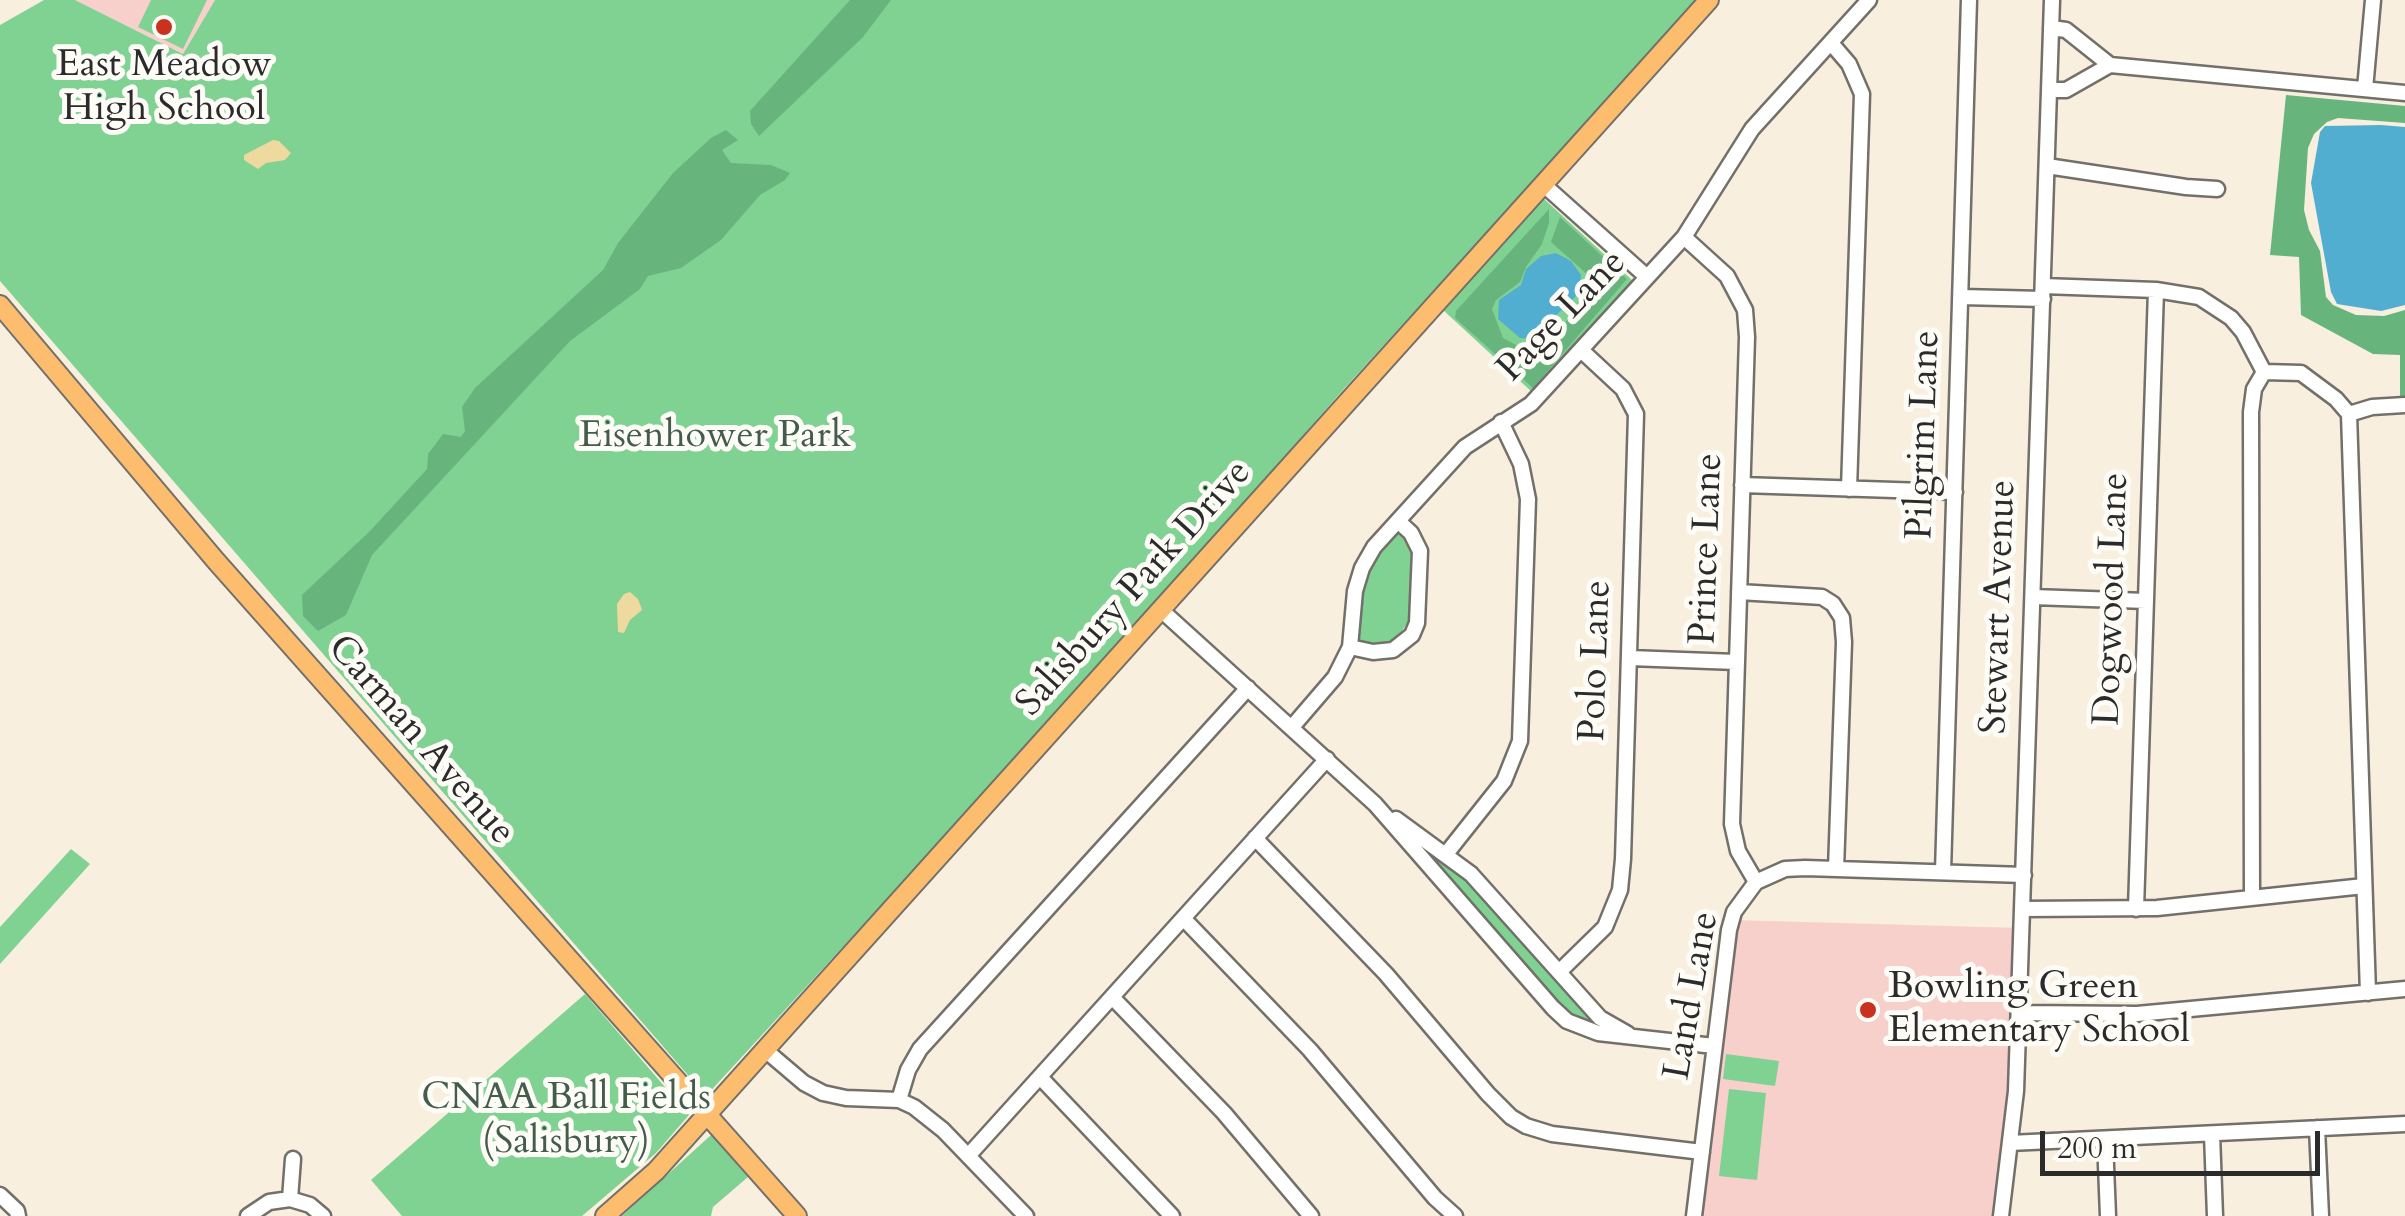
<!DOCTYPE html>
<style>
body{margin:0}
#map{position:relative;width:2405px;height:1216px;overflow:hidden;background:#f8efde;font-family:Cardo,serif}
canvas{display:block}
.scale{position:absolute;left:2040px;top:1131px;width:280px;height:45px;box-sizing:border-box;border:5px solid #2b2b2b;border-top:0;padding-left:12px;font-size:30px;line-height:35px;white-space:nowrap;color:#2b2b2b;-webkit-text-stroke:8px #fdfcf7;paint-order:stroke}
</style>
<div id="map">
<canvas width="2405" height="1216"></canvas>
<div class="scale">200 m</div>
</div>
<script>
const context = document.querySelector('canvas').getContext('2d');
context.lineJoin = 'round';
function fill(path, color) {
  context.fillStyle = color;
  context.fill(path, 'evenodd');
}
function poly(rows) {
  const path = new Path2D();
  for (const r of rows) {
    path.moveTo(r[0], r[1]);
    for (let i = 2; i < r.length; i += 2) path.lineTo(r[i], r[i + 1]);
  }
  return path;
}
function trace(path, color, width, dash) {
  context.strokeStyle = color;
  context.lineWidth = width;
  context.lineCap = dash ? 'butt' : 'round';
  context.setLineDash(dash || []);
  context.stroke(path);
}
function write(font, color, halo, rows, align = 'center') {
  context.font = font + ' Cardo,serif';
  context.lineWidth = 10;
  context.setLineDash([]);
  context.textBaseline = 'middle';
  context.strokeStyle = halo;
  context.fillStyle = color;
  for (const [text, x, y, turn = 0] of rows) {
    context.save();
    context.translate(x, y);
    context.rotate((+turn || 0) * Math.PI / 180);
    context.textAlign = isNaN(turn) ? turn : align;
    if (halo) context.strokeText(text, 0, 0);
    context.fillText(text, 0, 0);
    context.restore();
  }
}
fill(poly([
 [75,0,215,0,183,54],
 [1733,920,2019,928,2014,1089,1999,1216,1695,1216]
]), '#f7d0cc');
fill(poly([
 [44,0,75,0,183,54,215,0,1698,0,1342,391,1107,659,706,1096,0,281,0,25],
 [151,0,207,0,183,49,138,27],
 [1543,198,1632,280,1533,393,1442,309],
 [1400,531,1408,538,1414,556,1410,619,1398,637,1389,643,1362,642,1359,638,1361,592,1367,573,1376,558],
 [1413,838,1488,898,1600,1027,1573,1016,1557,1004,1475,905],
 [71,849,90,864,0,964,0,927],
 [585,994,689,1115,656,1153,582,1216,402,1216,371,1180],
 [1726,1054,1779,1061,1775,1086,1723,1079],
 [1729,1089,1766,1093,1757,1180,1719,1176],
 [711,1135,748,1177,713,1207,711,1216,622,1216]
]), '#80d293');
fill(poly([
 [850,0,891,0,863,37,759,136,751,124,750,111],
 [2286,95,2405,106,2405,123,2338,118,2327,122,2314,134,2308,148,2304,210,2309,230,2320,251,2326,297,2333,305,2356,315,2384,316,2405,310,2405,398,2400,398,2400,355,2373,354,2301,315,2299,257,2270,255],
 [726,130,738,140,722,150,731,163,771,165,790,173,785,180,760,195,721,240,681,268,648,276,640,289,570,341,372,555,346,615,318,631,303,616,302,595,370,531,427,469,428,454,443,434,461,437,465,431,462,407,475,388,603,270,618,243,673,173,711,138],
 [1549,209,1549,223,1542,244,1526,267,1520,282,1496,300,1492,309,1503,338,1526,350,1543,345,1578,309,1589,291,1588,275,1551,242,1560,217,1627,279,1533,388,1455,318,1456,311]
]), '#68b47d');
fill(poly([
 [273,140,279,141,291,153,285,160,266,163,258,169,244,160,244,155],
 [630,592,638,599,642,610,630,620,624,633,618,632,617,604,624,594]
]), '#eeda9e');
fill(poly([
 [2381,125,2405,127,2405,305,2381,311,2337,304,2331,292,2311,183,2320,132,2325,126],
 [1556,253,1571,261,1581,275,1580,292,1532,339,1520,338,1498,319,1499,300,1521,285,1526,269,1541,256]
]), '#52aed0');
const minor = poly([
 [2051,28,2066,30,2110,65,2405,93],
 [1831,43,1849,64,1862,94,1849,489],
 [2365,89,2373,0],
 [2050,90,2066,90,2110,65],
 [2047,166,2186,187,2217,189],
 [1544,185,1647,277],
 [1684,237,1727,276,1745,310,1747,337,1732,824,1738,851,1756,882],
 [2043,286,2156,290,2199,297,2231,318,2243,332,2264,372],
 [1962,297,2043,299],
 [2264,372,2301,373,2336,399,2349,414],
 [2349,414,2368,993],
 [2349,414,2372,407,2405,405],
 [1742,485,1955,492],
 [1739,592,1822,597,1833,604,1842,618,1844,642,1836,869],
 [2033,597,2146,601],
 [1160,609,1375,804,1553,1008,1567,1021,1598,1033,1714,1046],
 [1350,647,1373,652,1393,650,1412,635,1417,623,1420,551,1411,533,1399,522],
 [1630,658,1736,662],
 [1292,727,1335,677,1350,647,1355,591,1362,568,1374,547,1465,447,1531,404,1684,237,1752,129,1869,0],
 [1396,819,1471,874,1600,1018,1628,1034],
 [1255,838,1386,974,1488,1094,1511,1117,1526,1126,1552,1134,1702,1152],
 [1446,854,1504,781,1520,741,1528,499,1521,464,1501,422],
 [1943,872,1969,0],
 [2252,898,2251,412,2254,389,2264,372],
 [2022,909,2157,908,2364,886],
 [2136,909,2156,290],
 [1183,918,1310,1050,1435,1198,1455,1216],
 [1559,972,1605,927,1620,890,1623,859,1636,414,1623,389,1581,350],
 [1112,997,1224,1113,1311,1216],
 [2020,1013,2137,1014,2405,989],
 [764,1049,804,1083,823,1093,846,1098,899,1100,914,1107,943,1130,1026,1216],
 [1040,1077,1172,1216],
 [899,1100,908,1070,920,1049,1248,688],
 [2317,1128,2321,1216],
 [2212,1134,2215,1216],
 [2105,1140,2108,1216],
 [2010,1143,2405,1124],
 [968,1156,1327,759],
 [0,1195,17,1211,18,1216],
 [290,1199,293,1159],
 [248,1216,269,1202,290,1199,310,1205,323,1216],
 [1694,1216,1729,930,1734,912,1756,882,1785,869,1805,868,2024,875],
 [2001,1216,2016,1091,2052,0]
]);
const major = poly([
 [0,305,216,561,797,1216],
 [605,1216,656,1171,1709,0]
]);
trace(minor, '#73706a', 19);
trace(major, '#73706a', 22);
trace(minor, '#fff', 14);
trace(major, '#fcbd6f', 18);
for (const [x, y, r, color] of [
 [164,27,10,"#c8321e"],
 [1868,1010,10,"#c8321e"]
]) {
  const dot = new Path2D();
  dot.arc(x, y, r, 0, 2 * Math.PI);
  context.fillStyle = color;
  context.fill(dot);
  trace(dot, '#fdfcf7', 4);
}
write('38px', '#2b2b2b', '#fdfcf7', [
 ["East Meadow",164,66],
 ["High School",164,110],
 ["Bowling Green",1888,988,"left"],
 ["Elementary School",1888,1032,"left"]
]);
write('38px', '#2b2b2b', '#fdfcf7', [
 ["Page Lane",1563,317,-46],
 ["Pilgrim Lane",1925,435,-88],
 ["Prince Lane",1708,549,-88],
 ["Salisbury Park Drive",1135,589,-48],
 ["Dogwood Lane",2113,599,-88],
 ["Stewart Avenue",2000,607,-88],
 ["Polo Lane",1597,661,-88],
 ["Carman Avenue",420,741,49],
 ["Land Lane",1693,996,-80]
]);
write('38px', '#445d4a', '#fdfcf7', [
 ["Eisenhower Park",715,437],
 ["CNAA Ball Fields",566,1099],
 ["(Salisbury)",566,1143]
]);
</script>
